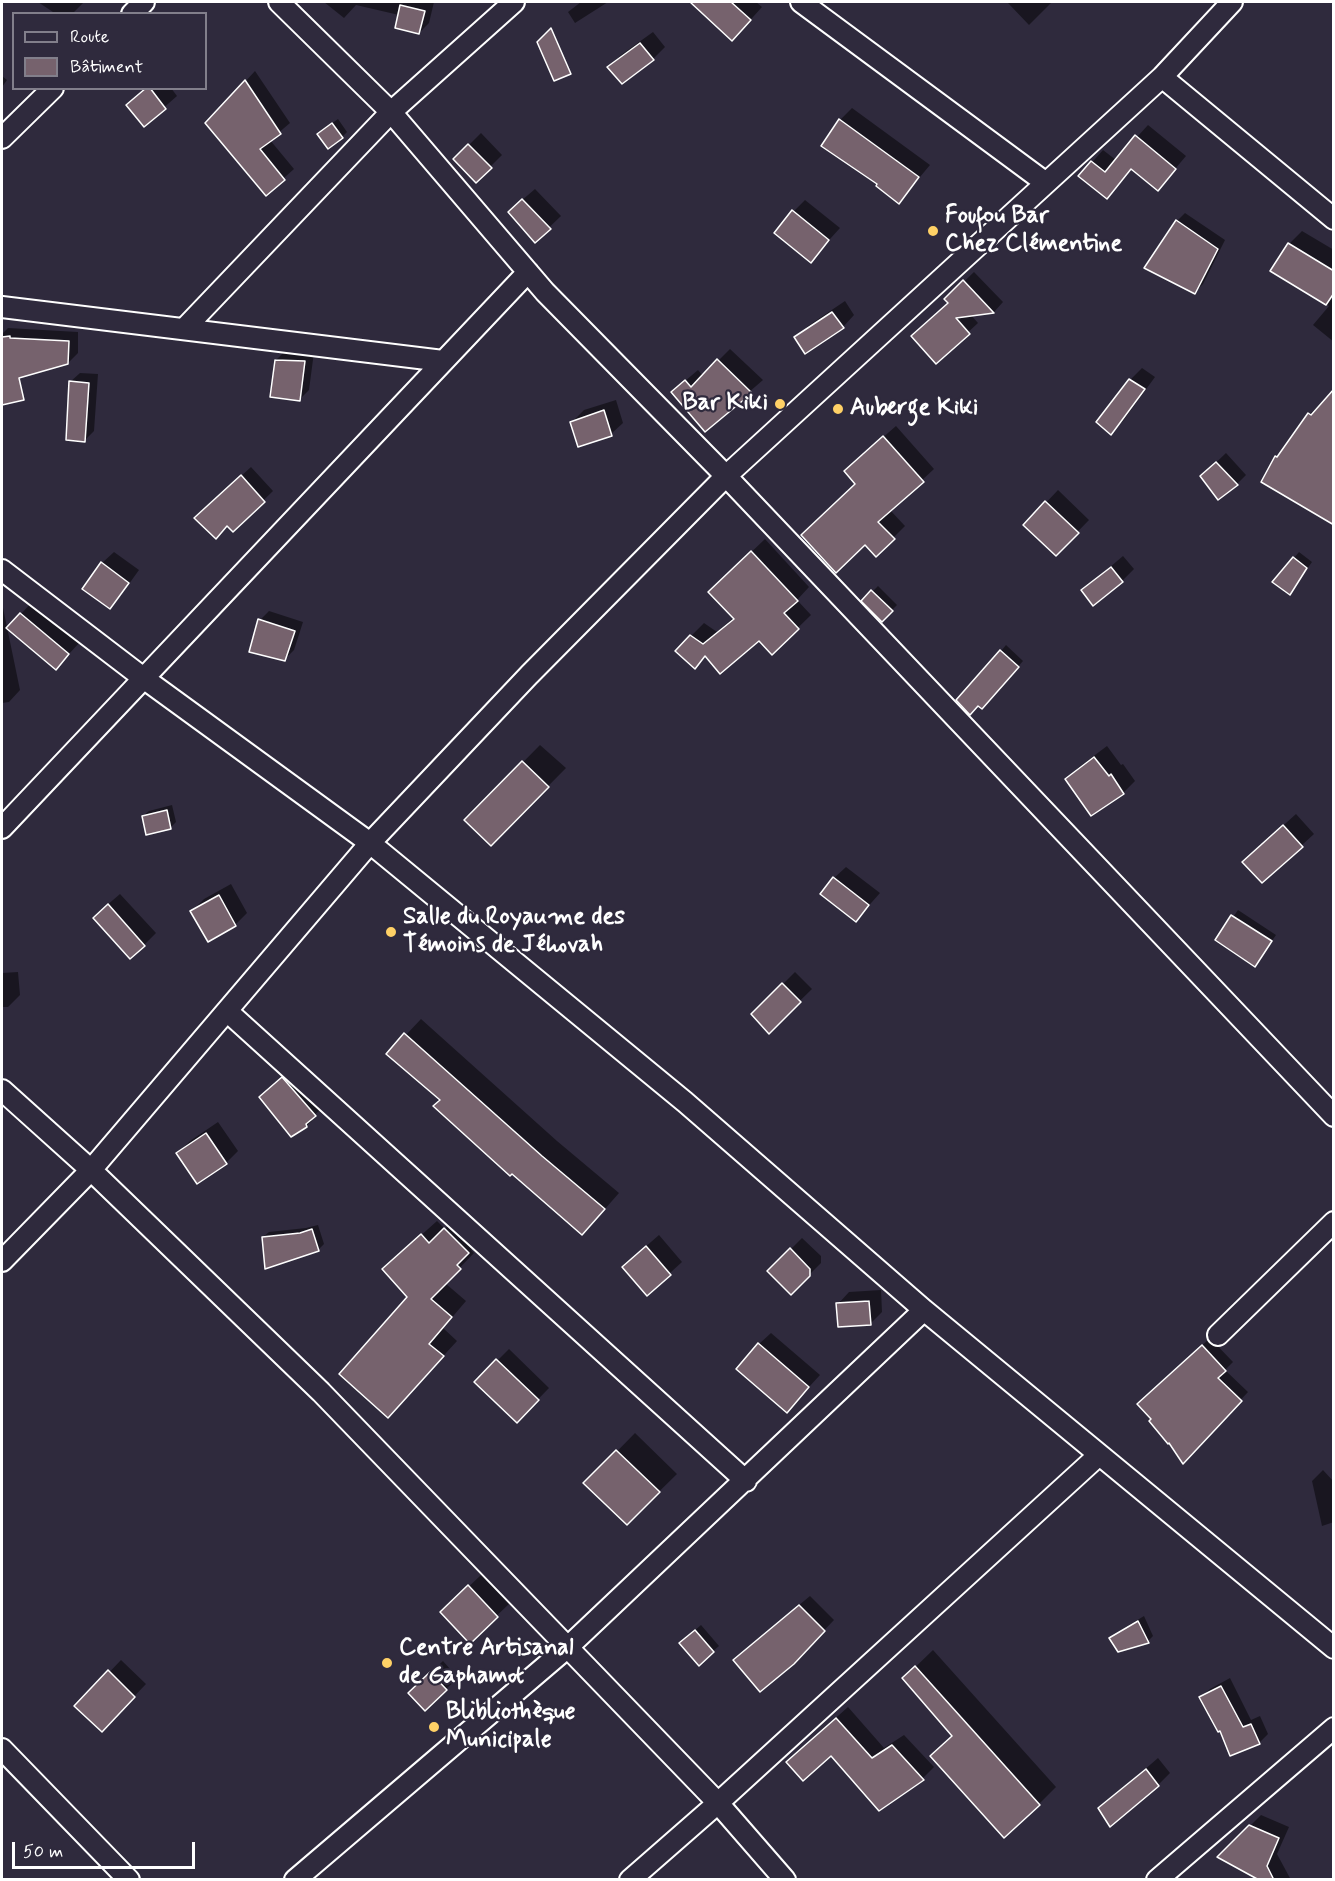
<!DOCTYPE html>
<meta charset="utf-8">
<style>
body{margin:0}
#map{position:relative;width:1335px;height:1881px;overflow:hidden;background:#2f2a3d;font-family:Mynerve,sans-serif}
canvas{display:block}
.frame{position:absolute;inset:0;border:3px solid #fff;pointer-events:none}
.legend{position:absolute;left:12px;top:12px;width:195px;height:78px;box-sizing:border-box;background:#2f2a3d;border:2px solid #827f8b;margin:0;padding:8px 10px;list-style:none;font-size:18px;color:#fff}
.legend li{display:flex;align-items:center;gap:12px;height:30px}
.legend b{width:30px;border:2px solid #827f8b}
.scale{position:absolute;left:12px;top:1842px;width:183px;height:27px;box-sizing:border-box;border:3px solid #fff;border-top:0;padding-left:8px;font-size:18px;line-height:21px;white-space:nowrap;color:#fff;-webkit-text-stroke:4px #2f2a3d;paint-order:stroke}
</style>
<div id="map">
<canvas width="1335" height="1881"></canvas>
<div class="frame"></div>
<ul class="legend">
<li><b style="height:8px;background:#2f2a3d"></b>Route</li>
<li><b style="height:16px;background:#76626d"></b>Bâtiment</li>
</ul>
<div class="scale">50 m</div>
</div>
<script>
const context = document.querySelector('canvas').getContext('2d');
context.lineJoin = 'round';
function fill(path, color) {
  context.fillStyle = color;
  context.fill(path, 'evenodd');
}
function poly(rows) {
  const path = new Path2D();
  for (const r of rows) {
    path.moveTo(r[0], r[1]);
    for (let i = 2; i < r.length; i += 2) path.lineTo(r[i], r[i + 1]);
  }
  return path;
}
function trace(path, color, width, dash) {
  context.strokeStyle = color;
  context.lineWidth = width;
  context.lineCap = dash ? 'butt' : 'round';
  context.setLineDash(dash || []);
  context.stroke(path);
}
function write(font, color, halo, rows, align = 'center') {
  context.font = font + ' Mynerve,sans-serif';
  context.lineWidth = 4.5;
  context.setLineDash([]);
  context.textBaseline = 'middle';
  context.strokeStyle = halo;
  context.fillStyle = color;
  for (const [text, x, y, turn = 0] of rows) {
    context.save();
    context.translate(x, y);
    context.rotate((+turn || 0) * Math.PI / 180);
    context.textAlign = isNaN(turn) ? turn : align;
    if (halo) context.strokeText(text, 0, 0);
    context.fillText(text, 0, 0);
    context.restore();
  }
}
fill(poly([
 [38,2,84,2,72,14,56,14],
 [324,2,434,2,429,23,419,33,399,15,356,5,344,18],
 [581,2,608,2,575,23,568,12],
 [710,2,756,2,762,7,744,27,702,10],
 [1009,2,1052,2,1029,25,1008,3],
 [653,32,665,47,653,59,609,67,621,55],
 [255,71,290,123,270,140,294,169,266,194,207,123],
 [2,76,7,80,2,87],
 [146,88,171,88,177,96,144,125],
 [852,108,930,165,899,202,879,184,823,145,840,120],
 [338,119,347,132,342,137,324,129],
 [1148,125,1186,156,1158,189,1132,168,1106,197,1080,176,1103,150,1116,160],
 [481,133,502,155,476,181,455,159],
 [535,189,561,216,535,241,521,201],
 [805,200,840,228,810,261,794,211],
 [1185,213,1225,240,1203,284,1195,292,1177,221],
 [1302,231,1334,250,1334,342,1313,325,1329,306,1273,270,1289,244],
 [974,272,1003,302,994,312,971,315,978,323,936,362,950,302,946,299],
 [845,301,854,315,843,327,796,338,808,326],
 [8,328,78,332,78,353,68,363,7,380,2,353,2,334],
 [730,349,763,380,705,430,685,381,698,370,703,376],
 [286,350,314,352,309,390,299,400,276,360],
 [1142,368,1155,377,1123,421,1111,433,1098,422,1130,380],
 [80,373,98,374,94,431,85,440,70,382],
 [616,400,623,423,611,434,572,422,584,410],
 [1323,401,1324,402,1263,481,1277,457,1310,414],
 [896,426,934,469,890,510,905,526,876,555,865,543,857,483,857,460],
 [1226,453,1246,475,1237,484,1202,476],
 [251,467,273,491,233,530,227,524,205,509],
 [1058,490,1089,520,1056,554,1025,525],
 [765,539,809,587,797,600,811,615,772,653,759,639,706,655,694,667,691,636,704,623,717,632,734,617,723,579],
 [114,552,139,570,121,595,110,607,102,563],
 [1299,552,1312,562,1290,593,1294,558],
 [1123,556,1134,569,1122,581,1083,590],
 [878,586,897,605,882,620,863,601],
 [32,602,80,642,56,668,21,614],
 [2,603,20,690,9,702,2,703],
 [269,611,303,622,294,650,285,659,260,620],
 [1006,645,1023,661,987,702,1001,651],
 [540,745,566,768,491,844,466,820],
 [1107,746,1121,765,1123,764,1135,781,1123,793,1092,814,1067,779,1079,767],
 [172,805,176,822,170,828,143,816,149,811],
 [1296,814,1314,834,1263,881,1256,850],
 [846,867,880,893,856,920,834,878],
 [231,884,247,913,235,925,192,911,204,899],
 [120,894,156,933,144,945,106,906],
 [1238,910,1276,935,1255,965,1217,940],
 [18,972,20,995,8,1007,2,1007,2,973],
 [795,972,812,989,769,1031,753,1014],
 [421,1019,557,1141,619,1193,597,1218,512,1172,441,1100,388,1054],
 [288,1073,320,1110,311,1118,312,1121,306,1126,267,1092],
 [218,1122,238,1151,226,1163,198,1182,178,1153,190,1141],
 [459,1214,483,1237,471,1250,474,1253,445,1283,466,1301,443,1328,457,1341,402,1401,409,1297,399,1255,437,1221,445,1229],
 [318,1225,324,1244,318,1250,263,1237,269,1232,306,1228],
 [659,1235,682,1262,647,1294,636,1255],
 [802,1238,821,1256,821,1263,791,1293,769,1271],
 [881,1290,882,1312,870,1324,838,1304,849,1292],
 [771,1333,820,1375,798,1399,759,1344],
 [1210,1338,1233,1362,1225,1370,1248,1392,1190,1454,1153,1419,1147,1397],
 [509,1349,549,1388,517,1421,476,1382],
 [635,1433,677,1474,627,1523,586,1483],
 [1323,1470,1334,1482,1334,1522,1322,1526,1312,1481],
 [481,1575,509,1604,470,1641,442,1612],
 [810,1596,834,1620,793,1663,745,1650],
 [1144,1616,1153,1636,1148,1641,1111,1638,1116,1633],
 [701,1625,719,1646,699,1663,687,1637],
 [933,1650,1056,1787,1039,1804,953,1735,904,1678],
 [121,1660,146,1684,102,1730,77,1706],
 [443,1661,458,1678,446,1689,422,1681],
 [1230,1678,1251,1720,1260,1716,1268,1734,1259,1743,1221,1729,1201,1697,1210,1689],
 [848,1707,884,1748,904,1735,934,1767,923,1778,831,1754,800,1750],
 [1158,1758,1170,1773,1158,1785,1100,1808],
 [1261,1815,1289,1827,1277,1854,1291,1880,1262,1880,1220,1856]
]), '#0007');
const building = poly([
 [690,2,731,2,751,20,732,41,690,2],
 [400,5,425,11,419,34,395,28,400,5],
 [551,28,571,74,554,81,537,42,551,28],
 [640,43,654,60,622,84,607,67,640,43],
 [245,80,281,134,260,149,285,180,266,196,205,123,245,80],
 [146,88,150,88,166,109,144,127,126,105,146,88],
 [839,119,919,177,899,204,876,186,877,184,821,146,839,119],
 [332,123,343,138,328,149,317,134,332,123],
 [1135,135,1176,169,1158,191,1131,169,1107,199,1078,176,1091,161,1105,172,1135,135],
 [468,144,492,168,476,183,453,159,468,144],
 [522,199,551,229,535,243,508,212,522,199],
 [792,210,829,240,811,263,774,233,792,210],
 [1176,220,1218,249,1195,294,1144,268,1176,220],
 [1288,243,1334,271,1334,293,1326,305,1270,271,1288,243],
 [963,280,994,313,956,318,970,334,936,364,911,336,948,303,944,299,963,280],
 [832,312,844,328,805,354,794,337,832,312],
 [10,336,10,338,69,341,68,364,19,378,24,400,2,405,2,337,10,336],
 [717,359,752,393,705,432,671,392,685,380,691,387,717,359],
 [275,360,305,361,300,401,270,397,275,360],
 [1129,379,1145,389,1111,435,1096,422,1129,379],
 [69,381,89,383,85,442,66,440,69,381],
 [1334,389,1334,525,1261,482,1275,456,1277,457,1308,413,1311,415,1334,389],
 [604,410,612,436,578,447,570,422,604,410],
 [883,436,924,482,878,522,895,539,876,557,865,545,836,573,801,535,855,484,844,471,883,436],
 [1216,462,1238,485,1218,500,1200,476,1216,462],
 [241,475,265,502,233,532,227,526,216,539,194,518,241,475],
 [1045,501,1079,533,1056,556,1023,525,1045,501],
 [751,551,798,601,784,613,799,629,772,655,759,641,720,674,705,656,695,669,675,651,690,635,703,644,734,619,708,592,751,551],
 [1293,557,1307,568,1290,595,1272,582,1293,557],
 [101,562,129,583,110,609,82,589,101,562],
 [1111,567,1123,582,1093,606,1081,590,1111,567],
 [871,590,893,611,882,622,861,601,871,590],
 [20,613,69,654,56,670,6,628,20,613],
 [258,619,295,631,285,661,249,652,258,619],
 [1000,650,1019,667,982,709,978,706,970,715,956,700,1000,650],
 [1094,757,1109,776,1111,774,1124,794,1091,816,1065,779,1094,757],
 [522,761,549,787,491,846,464,820,522,761],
 [167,810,171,829,146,835,142,816,167,810],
 [1283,825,1303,847,1262,883,1242,862,1283,825],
 [833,877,869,905,856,922,820,894,833,877],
 [219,895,236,926,208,942,190,911,219,895],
 [108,904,145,946,130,959,93,918,108,904],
 [1231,915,1272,941,1255,967,1215,940,1231,915],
 [782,983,801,1002,769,1034,751,1014,782,983],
 [404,1033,542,1156,605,1209,582,1235,512,1174,510,1176,433,1106,440,1100,386,1054,404,1033],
 [282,1077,316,1116,306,1124,307,1127,291,1137,259,1097,282,1077],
 [206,1133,227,1164,197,1184,176,1153,206,1133],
 [444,1228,469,1253,457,1265,461,1269,431,1299,452,1317,429,1344,444,1356,388,1418,339,1374,407,1297,382,1269,421,1234,429,1243,444,1228],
 [312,1229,319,1251,265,1269,262,1237,300,1233,312,1229],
 [646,1246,671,1275,647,1296,622,1267,646,1246],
 [790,1248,810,1269,810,1276,791,1295,767,1271,790,1248],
 [869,1301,871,1325,838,1327,836,1303,869,1301],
 [758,1343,809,1387,787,1413,736,1369,758,1343],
 [1202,1345,1226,1371,1218,1378,1242,1401,1183,1464,1169,1443,1168,1444,1149,1421,1151,1419,1137,1404,1202,1345],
 [496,1359,539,1400,517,1423,474,1382,496,1359],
 [616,1450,660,1492,627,1525,583,1483,616,1450],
 [468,1585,498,1617,470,1644,440,1612,468,1585],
 [799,1605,825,1631,794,1664,760,1692,733,1660,799,1605],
 [1138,1621,1149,1643,1118,1652,1109,1638,1138,1621],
 [695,1630,714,1652,699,1666,679,1643,695,1630],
 [915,1666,1040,1805,1004,1838,930,1756,952,1736,902,1678,915,1666],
 [108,1670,135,1697,102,1732,74,1706,108,1670],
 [430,1672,447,1690,425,1711,408,1693,430,1672],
 [1221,1686,1243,1727,1251,1724,1260,1744,1230,1756,1220,1731,1218,1732,1199,1697,1221,1686],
 [836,1718,872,1758,892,1745,924,1780,879,1811,831,1756,803,1781,786,1762,836,1718],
 [1146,1769,1159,1786,1110,1827,1098,1808,1146,1769],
 [1249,1825,1279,1838,1267,1866,1274,1880,1259,1880,1217,1857,1249,1825]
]);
fill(building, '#76626d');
trace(building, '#fff', 1.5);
const minor = poly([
 [279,2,391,112,545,292,726,476,1334,1116],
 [801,2,1046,183],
 [132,14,144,2],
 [1162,77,1334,219],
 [2,138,53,88],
 [2,307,443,361],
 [184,329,391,112,514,2],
 [2,570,142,677,370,843,685,1102,924,1310,1334,1648],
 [2,828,528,272],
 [227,1011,746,1481],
 [2,1090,91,1170,321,1392,718,1803,785,1880],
 [2,1261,91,1170,370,843,529,675,726,476,1162,77,1232,2],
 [1218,1335,1334,1222],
 [2,1749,129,1880],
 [295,1880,568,1647,924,1310],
 [630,1880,718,1803,1099,1455],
 [1157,1880,1334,1728]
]);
trace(minor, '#fff', 24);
trace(minor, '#2f2a3d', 20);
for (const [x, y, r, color] of [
 [933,231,6,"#ffd166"],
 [780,404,6,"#ffd166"],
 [838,409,6,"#ffd166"],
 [391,932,6,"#ffd166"],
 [387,1663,6,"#ffd166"],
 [434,1727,6,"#ffd166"]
]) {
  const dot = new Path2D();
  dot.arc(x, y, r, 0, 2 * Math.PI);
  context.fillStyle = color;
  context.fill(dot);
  trace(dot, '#2f2a3d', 2);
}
write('bold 24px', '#fff', '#2f2a3d', [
 ["Foufou Bar",945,217],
 ["Chez Clémentine",945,245],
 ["Bar Kiki",768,404,"right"],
 ["Auberge Kiki",850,409],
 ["Salle du Royaume des",403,918],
 ["Témoins de Jéhovah",403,946],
 ["Centre Artisanal",399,1649],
 ["de Gaphamot",399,1677],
 ["Blibliothèque",446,1713],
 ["Municipale",446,1741]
], 'left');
</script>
